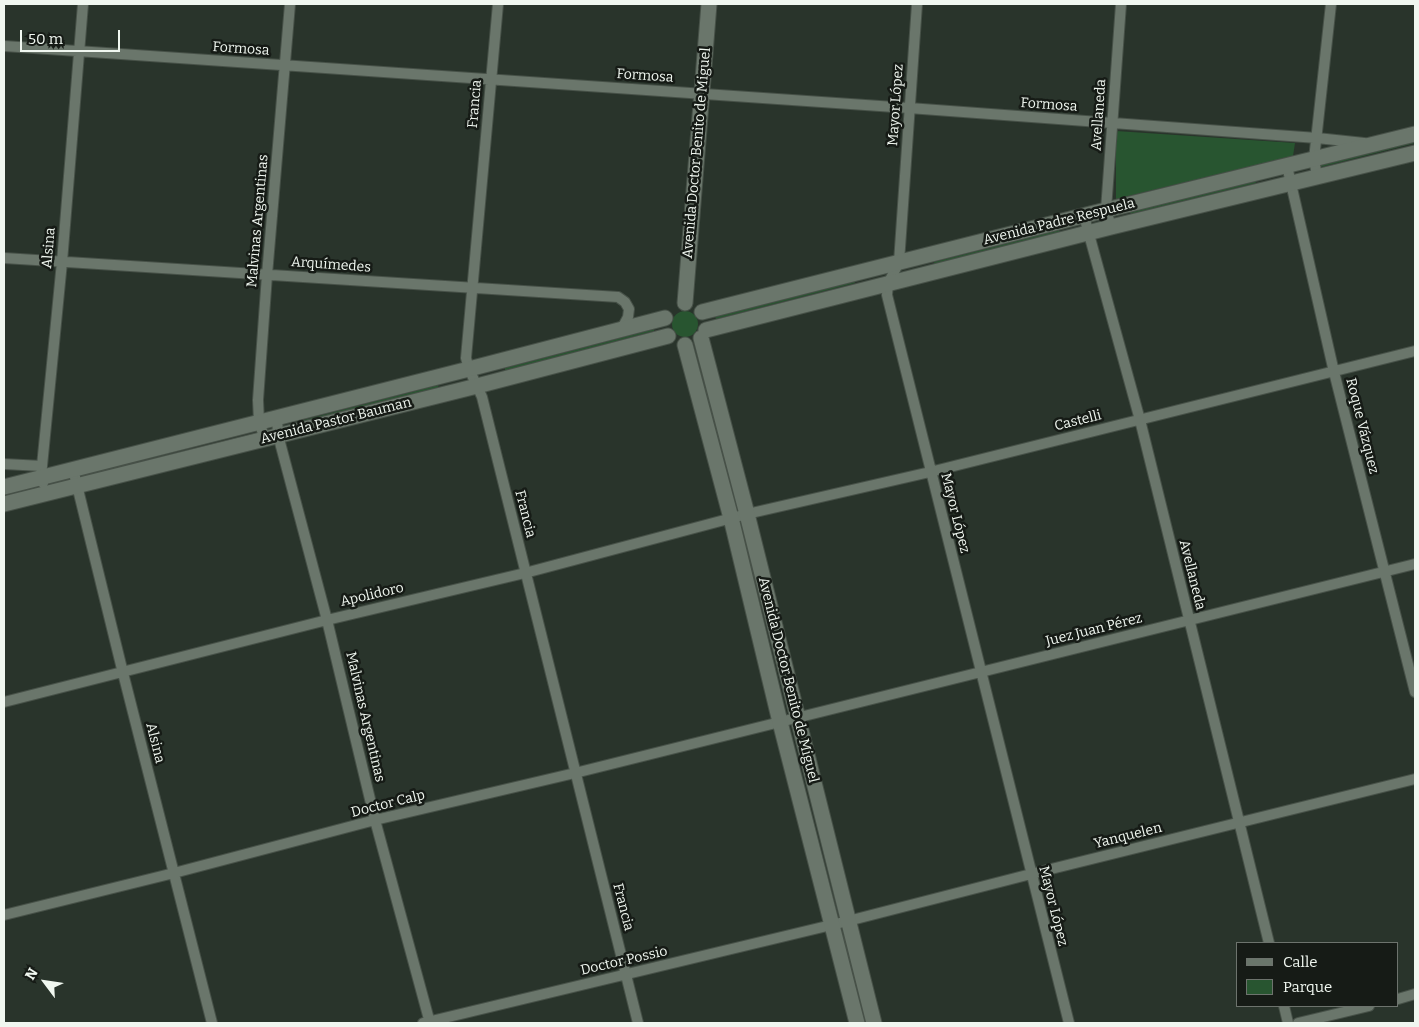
<!DOCTYPE html>
<meta charset="utf-8">
<style>
body{margin:0}
#map{position:relative;width:1419px;height:1027px;overflow:hidden;background:#29342b;font-family:Bitter,serif}
canvas{display:block}
.frame{position:absolute;inset:0;border:5px solid #f0f7f0;pointer-events:none}
.legend{position:absolute;left:1236px;top:942px;width:162px;height:65px;box-sizing:border-box;background:#161b16;border:1px solid #6d736d;margin:0;padding:6px 9px;list-style:none;font-size:15px;color:#f0f7f0}
.legend li{display:flex;align-items:center;gap:10px;height:25px}
.legend b{width:25px;border:1px solid #6d736d}
.north{position:absolute;left:20px;top:957px;width:50px;height:50px;-webkit-text-stroke:4px #161b16;paint-order:stroke;rotate:301deg;font-size:14px;font-weight:700;line-height:20px;text-align:center;color:#f0f7f0}
.north::after{content:'';display:block;margin:auto;width:18px;height:22px;background:#f0f7f0;clip-path:polygon(50% 0,100% 100%,50% 72%,0 100%)}
.scale{position:absolute;left:20px;top:30px;width:100px;height:22px;box-sizing:border-box;border:2px solid #f0f7f0;border-top:0;padding-left:6px;font-size:15px;line-height:18px;white-space:nowrap;color:#f0f7f0;-webkit-text-stroke:4px #161b16;paint-order:stroke}
</style>
<div id="map">
<canvas width="1419" height="1027"></canvas>
<div class="frame"></div>
<ul class="legend">
<li><b style="height:6px;background:#6a766b"></b>Calle</li>
<li><b style="height:14px;background:#285530"></b>Parque</li>
</ul>
<div class="north">N</div>
<div class="scale">50 m</div>
</div>
<script>
const context = document.querySelector('canvas').getContext('2d');
context.lineJoin = 'round';
function fill(path, color) {
  context.fillStyle = color;
  context.fill(path, 'evenodd');
}
function poly(rows) {
  const path = new Path2D();
  for (const r of rows) {
    if (r.length === 3) {
      path.moveTo(r[0] + r[2], r[1]);
      path.arc(r[0], r[1], r[2], 0, 2 * Math.PI);
      continue;
    }
    path.moveTo(r[0], r[1]);
    for (let i = 2; i < r.length; i += 2) path.lineTo(r[i], r[i + 1]);
  }
  return path;
}
function trace(path, color, width, dash) {
  context.strokeStyle = color;
  context.lineWidth = width;
  context.lineCap = dash ? 'butt' : 'round';
  context.setLineDash(dash || []);
  context.stroke(path);
}
function write(font, color, halo, rows, align = 'center') {
  context.font = font + ' Bitter,serif';
  context.lineWidth = 5;
  context.setLineDash([]);
  context.textBaseline = 'middle';
  context.strokeStyle = halo;
  context.fillStyle = color;
  for (const [text, x, y, turn = 0] of rows) {
    context.save();
    context.translate(x, y);
    context.rotate((+turn || 0) * Math.PI / 180);
    context.textAlign = isNaN(turn) ? turn : align;
    if (halo) context.strokeText(text, 0, 0);
    context.fillText(text, 0, 0);
    context.restore();
  }
}
fill(poly([
 [1116,131,1295,143,1293,156,1116,199],
 [1415,140,1415,143,1317,168,1316,165],
 [1255,180,1256,183,1131,214,1130,212],
 [1059,230,1060,234,935,265,934,262],
 [854,281,855,283,716,319,715,316],
 [685,324,13],
 [654,329,654,331,505,371,505,368],
 [438,385,439,389,300,425,300,421]
]), '#285530');
const street = poly([
 [498,4,466,358,469,369,482,397,638,1023],
 [917,4,899,262,888,284,887,295,1069,1023],
 [4,46,909,108,1317,138,1364,143],
 [1287,166,1334,372,1415,692],
 [1317,176,1314,159,1331,4],
 [1084,216,1140,420,1269,943],
 [1111,227,1106,210,1121,4],
 [4,258,618,297,625,302,629,309,628,317,621,330],
 [277,417,278,435,327,620,375,820,430,1023],
 [265,439,259,422,258,400,267,275,290,4],
 [4,464,42,466],
 [73,469,123,673,212,1023],
 [43,483,41,477,42,466,62,262,83,4],
 [4,702,327,620,525,573,747,514,930,472,1415,351],
 [4,915,174,873,375,820,575,773,1415,564],
 [1398,999,1415,994],
 [1284,1006,1288,1023],
 [423,1023,848,921,1031,874,1415,779],
 [1298,1023,1369,1006]
]);
const secondary = poly([
 [685,303,709,4],
 [702,312,1106,210,1415,134],
 [706,330,1111,227,1415,153],
 [701,338,747,514,874,1023],
 [685,345,731,518,780,722,857,1023],
 [4,487,469,369,665,318],
 [4,504,477,386,668,336]
]);
trace(street, '#475148', 12);
trace(secondary, '#475148', 17);
trace(street, '#6a766b', 10);
trace(secondary, '#6a766b', 15);
write('14px', '#f0f7f0', '#161b16', [
 ["Formosa",241,49,4],
 ["Formosa",645,76,4],
 ["Francia",475,104,-85],
 ["Mayor López",896,105,-86],
 ["Formosa",1049,105,4],
 ["Avellaneda",1099,115,-86],
 ["Avenida Doctor Benito de Miguel",697,153,-85],
 ["Malvinas Argentinas",258,221,-85],
 ["Avenida Padre Respuela",1059,222,-14],
 ["Alsina",49,248,-85],
 ["Arquímedes",331,265,4],
 ["Avenida Pastor Bauman",336,421,-14],
 ["Castelli",1078,421,-14],
 ["Roque Vázquez",1362,426,76],
 ["Mayor López",955,513,76],
 ["Francia",525,514,76],
 ["Avellaneda",1192,575,76],
 ["Apolidoro",372,595,-13],
 ["Juez Juan Pérez",1094,630,-14],
 ["Avenida Doctor Benito de Miguel",788,680,76],
 ["Malvinas Argentinas",365,717,77],
 ["Alsina",155,743,76],
 ["Doctor Calp",388,804,-14],
 ["Yanquelen",1128,836,-14],
 ["Mayor López",1053,906,76],
 ["Francia",623,907,76],
 ["Doctor Possio",624,961,-13]
]);
</script>
